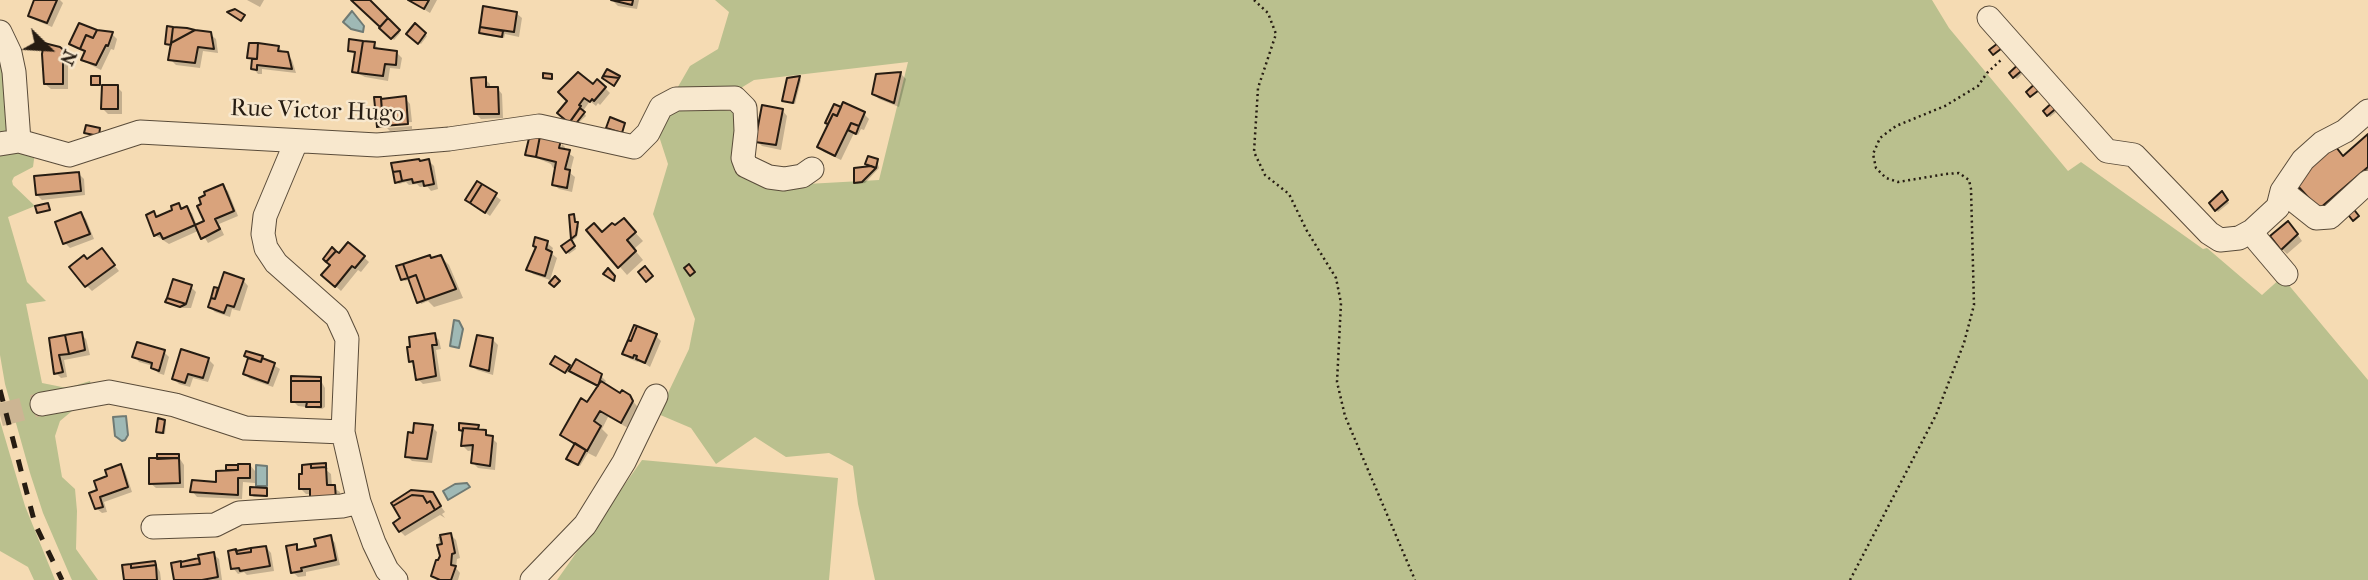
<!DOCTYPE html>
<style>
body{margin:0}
#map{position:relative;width:2368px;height:580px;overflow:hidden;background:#f5dbb3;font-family:"IM FELL French Canon",serif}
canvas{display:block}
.north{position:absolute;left:14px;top:14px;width:70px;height:70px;-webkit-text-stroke:5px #f8e8ce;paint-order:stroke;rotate:114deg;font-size:19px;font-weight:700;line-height:28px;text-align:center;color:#261c12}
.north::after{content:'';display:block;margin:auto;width:24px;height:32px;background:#261c12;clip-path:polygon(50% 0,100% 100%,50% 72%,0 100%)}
</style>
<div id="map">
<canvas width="2368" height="580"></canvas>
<div class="north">N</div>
</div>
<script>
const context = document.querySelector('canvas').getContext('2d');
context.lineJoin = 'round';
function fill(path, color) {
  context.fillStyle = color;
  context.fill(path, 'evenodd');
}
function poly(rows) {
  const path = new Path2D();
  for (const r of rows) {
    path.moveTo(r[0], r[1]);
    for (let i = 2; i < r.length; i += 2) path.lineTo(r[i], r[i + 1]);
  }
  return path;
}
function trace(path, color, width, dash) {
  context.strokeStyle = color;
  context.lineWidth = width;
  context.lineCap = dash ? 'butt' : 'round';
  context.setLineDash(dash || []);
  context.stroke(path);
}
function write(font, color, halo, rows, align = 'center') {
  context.font = font + ' "IM FELL French Canon",serif';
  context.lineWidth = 5;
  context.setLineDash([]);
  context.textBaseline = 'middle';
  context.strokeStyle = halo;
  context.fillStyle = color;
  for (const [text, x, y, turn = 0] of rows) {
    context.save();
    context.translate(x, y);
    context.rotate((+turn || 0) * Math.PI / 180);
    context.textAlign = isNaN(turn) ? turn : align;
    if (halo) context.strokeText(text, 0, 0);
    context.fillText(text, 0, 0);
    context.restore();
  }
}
fill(poly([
 [715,0,1932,0,1949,28,2068,171,2081,162,2203,249,2207,248,2262,295,2282,277,2368,380,2368,580,875,580,858,504,853,466,829,453,786,457,755,437,716,464,691,428,658,414,689,349,695,319,653,214,668,164,657,130,672,109,696,105,735,112,738,130,734,171,771,186,879,180,908,62,754,80,736,91,675,92,690,66,718,49,729,12],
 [0,58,5,72,10,133,0,138],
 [0,149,35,152,33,167,14,177,12,181,13,185,35,206,8,217,27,282,46,301,26,304,42,383,67,388,90,381,91,385,72,411,60,421,55,436,62,477,75,489,77,511,76,549,98,580,72,580,71,578,43,513,30,473,5,384,0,355],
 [0,421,25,506,55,580,34,580,28,567,0,551],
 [642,460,838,478,829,580,557,580]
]), '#bac08e');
const water = poly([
 [352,11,364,26,363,32,351,29,343,22,352,11],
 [454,320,459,321,463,329,459,348,450,346,454,320],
 [126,416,128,435,125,440,122,441,115,436,113,417,126,416],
 [256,465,267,466,267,486,256,486,256,465],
 [467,483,470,487,448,500,443,491,455,484,467,483]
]);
fill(water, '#9fb9b5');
trace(water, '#6f7a74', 2);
fill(poly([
 [36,0,60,0,63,3,52,27,35,20,30,15],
 [247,0,264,0,260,7],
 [353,0,368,0,400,33,394,40],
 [409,0,437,0,430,13],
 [639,0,637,9,618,6,613,1],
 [484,8,516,13,522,18,519,37,505,34,504,38,483,35,481,32],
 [415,26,427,36,421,44,408,34],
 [169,28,210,34,216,39,218,53,203,51,200,68,176,65,170,59,172,46,167,43],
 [96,32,112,34,117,39,114,50,111,49,101,70,89,64,84,59,86,53,71,44],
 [374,44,379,49,397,53,402,58,400,69,390,68,388,81,365,77,353,71,356,53,349,51],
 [45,45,70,57,68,58,68,89,51,89,45,84],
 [278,47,292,60,296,73,262,69,262,74,258,74,253,68,254,60,249,58],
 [2021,65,2026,70,2017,79,2011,73],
 [901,74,906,79,899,107,879,99,874,94,877,76],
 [799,78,801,80,795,104,786,102,784,100],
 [485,79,490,84,490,89,497,88,502,94,503,118,481,119,475,113],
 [117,87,122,92,122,114,108,114,103,109],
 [593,87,605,88,610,93,600,105,598,103,596,106,590,101,583,111,586,116,575,126,565,118],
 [405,98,410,104,412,122,387,124,387,128,412,126,412,129,390,131,387,128,381,128,378,126,382,101],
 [2055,103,2060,109,2050,117,2045,111],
 [782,110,787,116,781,150,762,146,757,141],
 [864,114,869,119,864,130,861,129,858,135,854,133,841,160,824,152,819,147,845,119],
 [2368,136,2368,182,2328,216,2320,208,2344,158],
 [560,142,559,157,562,144,565,147,565,151,574,157,570,173,575,177,572,192,559,189,553,184,557,169,553,168,551,164,527,154],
 [429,161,434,166,438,189,431,191,427,186,420,187,417,184,409,185,406,182,399,184,397,182],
 [877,161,879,168,865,183,857,184,855,182,871,168,867,163],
 [78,173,84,179,85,195,42,200,37,195],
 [478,183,501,200,490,216,474,205],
 [222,186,228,191,238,216,219,224,224,235,208,243,200,230,169,244,155,235,154,213,158,218,175,211,178,205,192,213,197,226,206,222],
 [2222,194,2229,203,2218,212,2211,203],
 [81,214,86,219,94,239,70,248,65,243],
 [571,216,576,218,576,224,579,226,577,237,572,241,576,249,569,254,564,247,572,240],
 [631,228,643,241,634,249,643,260,627,275,588,230,602,234],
 [2293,228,2302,241,2287,254,2282,249],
 [547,243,553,248,551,253,557,258,550,280,533,274,528,269],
 [349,244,369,262,361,272,358,270,341,291,329,280],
 [106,255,119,271,92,291,87,286,88,261],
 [441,257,449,265,463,298,434,307,428,301,421,304,411,279,405,281,403,279],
 [243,280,248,286,240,311,232,309,230,317,215,312,210,307,216,289,220,290],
 [191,287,196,292,191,308,183,308,167,301],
 [81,334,86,339,90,355,64,360,67,377,61,378,56,373,51,340],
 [434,335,439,340,441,349,436,350,441,381,423,384,418,379,416,366,411,361],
 [656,336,661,341,650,367,639,360,638,362,630,359,624,353],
 [493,340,498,345,493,375,477,370,472,365],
 [164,352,169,357,164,375,158,373,153,366,139,362,134,356],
 [246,356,262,358,280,369,273,387,250,379,245,374,250,359],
 [208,359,214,365,208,382,193,378,190,387,179,384,174,379],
 [554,365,569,366,572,369,601,376,606,381,603,385,621,395,629,396,640,410,630,429,608,417,602,429,608,435,596,457,588,453,580,466,570,461,575,446,562,435,599,387,577,376,570,369,568,373],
 [320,379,325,388,325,407,322,409,298,406,293,401],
 [164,421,166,423,165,434,160,434,157,431],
 [461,425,478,427,480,431,485,432,497,443,495,470,478,468,473,463,474,450,468,451,463,446,471,433,460,429],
 [432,427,437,432,432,463,412,461,407,456,415,435],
 [178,456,184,465,184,488,156,488,150,483,159,460],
 [250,465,255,471,255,483,243,482,242,499,197,497,192,491,218,484,230,472,227,470],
 [326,465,328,469,325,469,331,474,332,487,340,492,340,504,312,494,306,494,301,489],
 [120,466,125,471,132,492,104,502,107,512,102,513,96,508,100,491],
 [266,490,268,497,254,497,251,495],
 [432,494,445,512,442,514,445,518,440,515,405,536,400,531],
 [451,535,456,540,460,558,457,559,456,568,460,573,458,580,437,580,433,575,442,556,438,537],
 [330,537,335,543,340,565,306,572,306,576,298,577,293,572,296,546,301,551,318,548],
 [266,547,271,553,274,571,247,575,244,572,238,574,233,568],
 [213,554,219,559,222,580,176,580,180,564],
 [155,563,160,572,161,580,126,580]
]), '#0003');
const building = poly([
 [34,0,57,0,47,23,28,16,34,0],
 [351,0,370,0,388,18,380,27,351,0],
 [408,0,429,0,424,9,408,0],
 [611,0,633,0,632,5,611,0],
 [483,6,517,12,514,32,480,27,483,6],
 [235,9,245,15,241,21,227,12,235,9],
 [388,18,400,30,391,39,379,28,388,18],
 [79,23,97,30,93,38,86,35,80,49,69,44,79,23],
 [415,23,426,33,418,44,406,34,415,23],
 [167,26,173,27,171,45,165,44,167,26],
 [173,27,187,28,195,30,171,43,173,27],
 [480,27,503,31,502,37,479,33,480,27],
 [97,30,113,32,108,46,106,45,96,65,81,60,85,51,80,49,86,35,93,38,97,30],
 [195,30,211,32,214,49,198,47,195,63,168,60,171,43,195,30],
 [349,39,363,41,358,73,352,72,355,52,348,51,349,39],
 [2002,40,2006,45,1993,55,1989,50,2002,40],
 [363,41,375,42,374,48,397,51,396,65,385,64,383,76,358,73,363,41],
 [44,43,60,47,66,52,63,53,63,84,44,84,42,54,44,43],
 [249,43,258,43,257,59,247,58,249,43],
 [258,43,279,46,278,51,288,52,292,69,257,65,257,70,251,69,252,59,257,59,258,43],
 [2021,62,2026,67,2013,78,2009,73,2021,62],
 [607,69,620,76,619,78,603,76,607,69],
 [578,72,593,84,597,79,606,87,594,101,592,99,590,102,584,98,579,105,581,106,569,123,557,113,567,101,558,92,578,72],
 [901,72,894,103,872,94,876,74,901,72],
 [543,73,552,74,552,79,543,78,543,73],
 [91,76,100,76,100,85,91,85,91,76],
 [603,76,619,78,614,86,602,78,603,76],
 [800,76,793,103,782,101,787,78,800,76],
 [486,77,486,87,498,87,499,114,474,114,471,78,486,77],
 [2038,81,2043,87,2030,97,2026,92,2038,81],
 [102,85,118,85,118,109,101,109,102,85],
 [406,96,408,124,383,126,381,99,406,96],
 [374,97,381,97,383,126,377,127,374,97],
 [2055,100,2059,106,2047,116,2043,111,2055,100],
 [843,102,865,112,859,126,851,123,835,156,817,147,833,114,837,116,843,102],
 [834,104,841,107,837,116,833,114,828,124,825,123,834,104],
 [762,105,783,109,776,145,755,142,762,105],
 [580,108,585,112,574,126,570,122,580,108],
 [610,117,625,123,622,133,606,128,610,117],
 [851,123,859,126,856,134,848,130,851,123],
 [86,125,100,128,99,136,84,133,86,125],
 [530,134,540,136,536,157,525,155,530,134],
 [2368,134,2368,167,2319,209,2295,183,2301,169,2336,147,2343,156,2368,134],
 [540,136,561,140,559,148,570,150,565,169,570,170,567,188,552,185,556,162,536,157,540,136],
 [868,156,878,159,876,168,865,164,868,156],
 [419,159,420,161,429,159,434,184,424,186,423,181,413,183,412,179,402,181,400,171,393,172,391,163,419,159],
 [871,166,876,168,862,182,854,183,854,168,871,166],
 [400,171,402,181,395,183,393,172,400,171],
 [79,172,81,191,36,195,34,176,79,172],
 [477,181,482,184,470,203,465,200,477,181],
 [223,184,234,211,215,219,220,229,201,239,195,225,204,221,197,206,201,204,199,198,205,195,204,192,223,184],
 [482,184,497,193,485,213,470,203,482,184],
 [2222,191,2228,200,2215,211,2209,203,2222,191],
 [48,203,50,210,37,213,35,206,48,203],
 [179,203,181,209,187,206,195,225,163,239,160,233,154,236,146,215,154,211,156,217,172,210,171,206,179,203],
 [2352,207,2359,216,2353,221,2346,212,2352,207],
 [81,212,90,234,63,244,55,222,81,212],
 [574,214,575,222,578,222,576,235,571,239,569,215,574,214],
 [624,218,636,232,627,240,636,251,618,268,586,230,594,223,602,232,612,223,615,225,624,218],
 [2288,221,2298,234,2281,250,2270,236,2288,221],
 [535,237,548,241,546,249,552,252,545,276,526,270,536,247,533,246,535,237],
 [571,239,575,246,566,253,561,246,571,239],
 [348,242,365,256,355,268,352,266,335,287,321,275,330,265,326,262,336,251,339,253,348,242],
 [332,247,336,251,326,262,323,259,332,247],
 [102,248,115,265,85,287,69,267,84,255,87,259,102,248],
 [430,255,431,258,441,255,456,289,425,300,416,275,408,278,403,264,430,255],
 [403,264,408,278,401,280,396,266,403,264],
 [689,264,695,272,690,276,684,268,689,264],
 [645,266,653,276,646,282,638,272,645,266],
 [608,268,615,276,614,281,603,274,608,268],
 [224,272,244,279,234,307,227,305,224,313,208,307,211,298,215,299,224,272],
 [416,275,425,300,417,303,408,278,416,275],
 [555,276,560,281,554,287,549,283,555,276],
 [173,279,192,285,186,304,167,298,173,279],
 [214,287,218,288,215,299,211,298,214,287],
 [167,298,186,304,180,307,165,302,167,298],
 [634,325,637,326,631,341,628,340,634,325],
 [637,326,657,334,645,363,636,359,637,356,634,355,633,358,622,354,628,340,631,341,637,326],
 [82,332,85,350,69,354,65,335,82,332],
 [435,333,437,345,432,345,436,376,416,380,413,361,409,362,407,347,410,347,409,337,435,333],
 [65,335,69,354,59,355,63,372,54,374,49,338,65,335],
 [477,335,493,338,489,371,470,366,477,335],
 [137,342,165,350,159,371,151,368,152,363,132,357,137,342],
 [181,349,209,358,203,378,188,374,185,383,172,379,181,349],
 [246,351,263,356,261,362,244,356,246,351],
 [555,356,570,365,565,373,550,364,555,356],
 [248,358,261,362,262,358,275,363,268,383,243,374,248,358],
 [576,359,602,374,598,386,569,371,576,359],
 [291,376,321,377,321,381,291,381,291,376],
 [291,381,321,381,321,402,291,402,291,381],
 [601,381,620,393,622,390,630,395,633,401,621,423,600,411,594,421,601,426,587,451,560,435,581,398,587,402,601,381],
 [307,402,321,402,321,407,306,407,307,402],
 [158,418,165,420,163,433,156,432,158,418],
 [414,423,433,425,427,459,405,457,408,432,413,433,414,423],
 [459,423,479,425,478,429,463,428,463,431,459,430,459,423],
 [463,428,486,430,486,435,493,436,490,466,471,463,473,445,461,446,463,428],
 [575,443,586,450,578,465,566,459,575,443],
 [157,454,179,454,179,458,157,459,157,454],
 [149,458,179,458,180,483,149,484,149,458],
 [326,463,326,467,311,468,311,464,326,463],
 [121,464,128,487,100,497,103,507,95,509,89,493,97,490,94,481,107,476,105,470,121,464],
 [238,464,250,464,250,478,238,478,238,495,190,492,192,480,216,482,216,471,238,470,238,464],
 [311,464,311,468,326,467,327,485,335,485,336,500,310,500,310,489,299,489,299,474,302,474,302,465,311,464],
 [226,465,238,465,238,470,226,470,226,465],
 [250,487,267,488,267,496,250,495,250,487],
 [411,490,433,492,441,506,435,510,430,501,427,503,423,496,412,495,393,506,391,503,411,490],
 [412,495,423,496,427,503,430,501,435,510,399,532,393,523,400,518,393,506,412,495],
 [451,533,455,553,452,554,451,565,456,566,451,580,440,580,431,576,436,560,438,560,440,556,437,545,442,544,440,535,451,533],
 [331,535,336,560,301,568,302,571,291,573,286,546,297,544,297,550,316,546,314,539,331,535],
 [266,546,270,566,240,571,239,568,231,569,228,551,236,549,237,554,251,552,251,548,266,546],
 [251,548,251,552,237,554,236,551,251,548],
 [214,552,218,577,202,580,174,580,171,563,181,561,181,567,200,564,198,555,214,552],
 [199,558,200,564,181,567,181,562,199,558],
 [155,561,156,565,131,568,131,564,155,561],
 [131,564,131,568,156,565,157,580,124,580,122,565,131,564]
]);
fill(building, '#d9a37c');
trace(building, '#261c12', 2);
trace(poly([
 [0,415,42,404]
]), '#ccb593', 23, [23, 11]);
const minor = poly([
 [1989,18,2107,151,2134,155,2209,233,2220,240,2239,238,2252,231,2278,207,2282,191,2303,160,2322,143,2345,131,2368,111],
 [0,32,10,53,14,72,19,141],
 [296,142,265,216,263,234,266,248,276,263,337,317,347,339,343,432],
 [0,144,19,141,69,155,140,132,377,145,449,139,539,126,634,147,648,133,661,107,676,99,735,98,745,108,746,131,743,158,746,166,769,177,784,179,802,176,812,169],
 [2282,191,2316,218,2330,217,2368,182],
 [2252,231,2258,241,2286,274],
 [42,404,109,392,175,405,245,428,343,432,359,502,374,543,387,570,396,580],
 [153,527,215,525,239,513,342,506,359,502],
 [532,580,585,525,624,462,656,396]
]);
trace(minor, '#5a4c3a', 25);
trace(poly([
 [1254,0,1268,13,1276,34,1258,88,1254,152,1265,175,1289,194,1307,231,1336,278,1341,303,1337,382,1345,416,1415,580],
 [1850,580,1936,415,1964,343,1974,305,1971,189,1969,180,1959,173,1946,174,1898,182,1886,178,1876,168,1873,154,1880,138,1896,126,1945,106,1978,86,1987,73,2002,59]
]), '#261c12', 2.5, [2, 3.5]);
trace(minor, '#f8e8ce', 23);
trace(poly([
 [0,390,35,524,62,580]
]), '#261c12', 5, [12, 12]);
write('24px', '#261c12', '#f8e8ce', [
 ["Rue Victor Hugo",317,112,2]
]);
</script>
